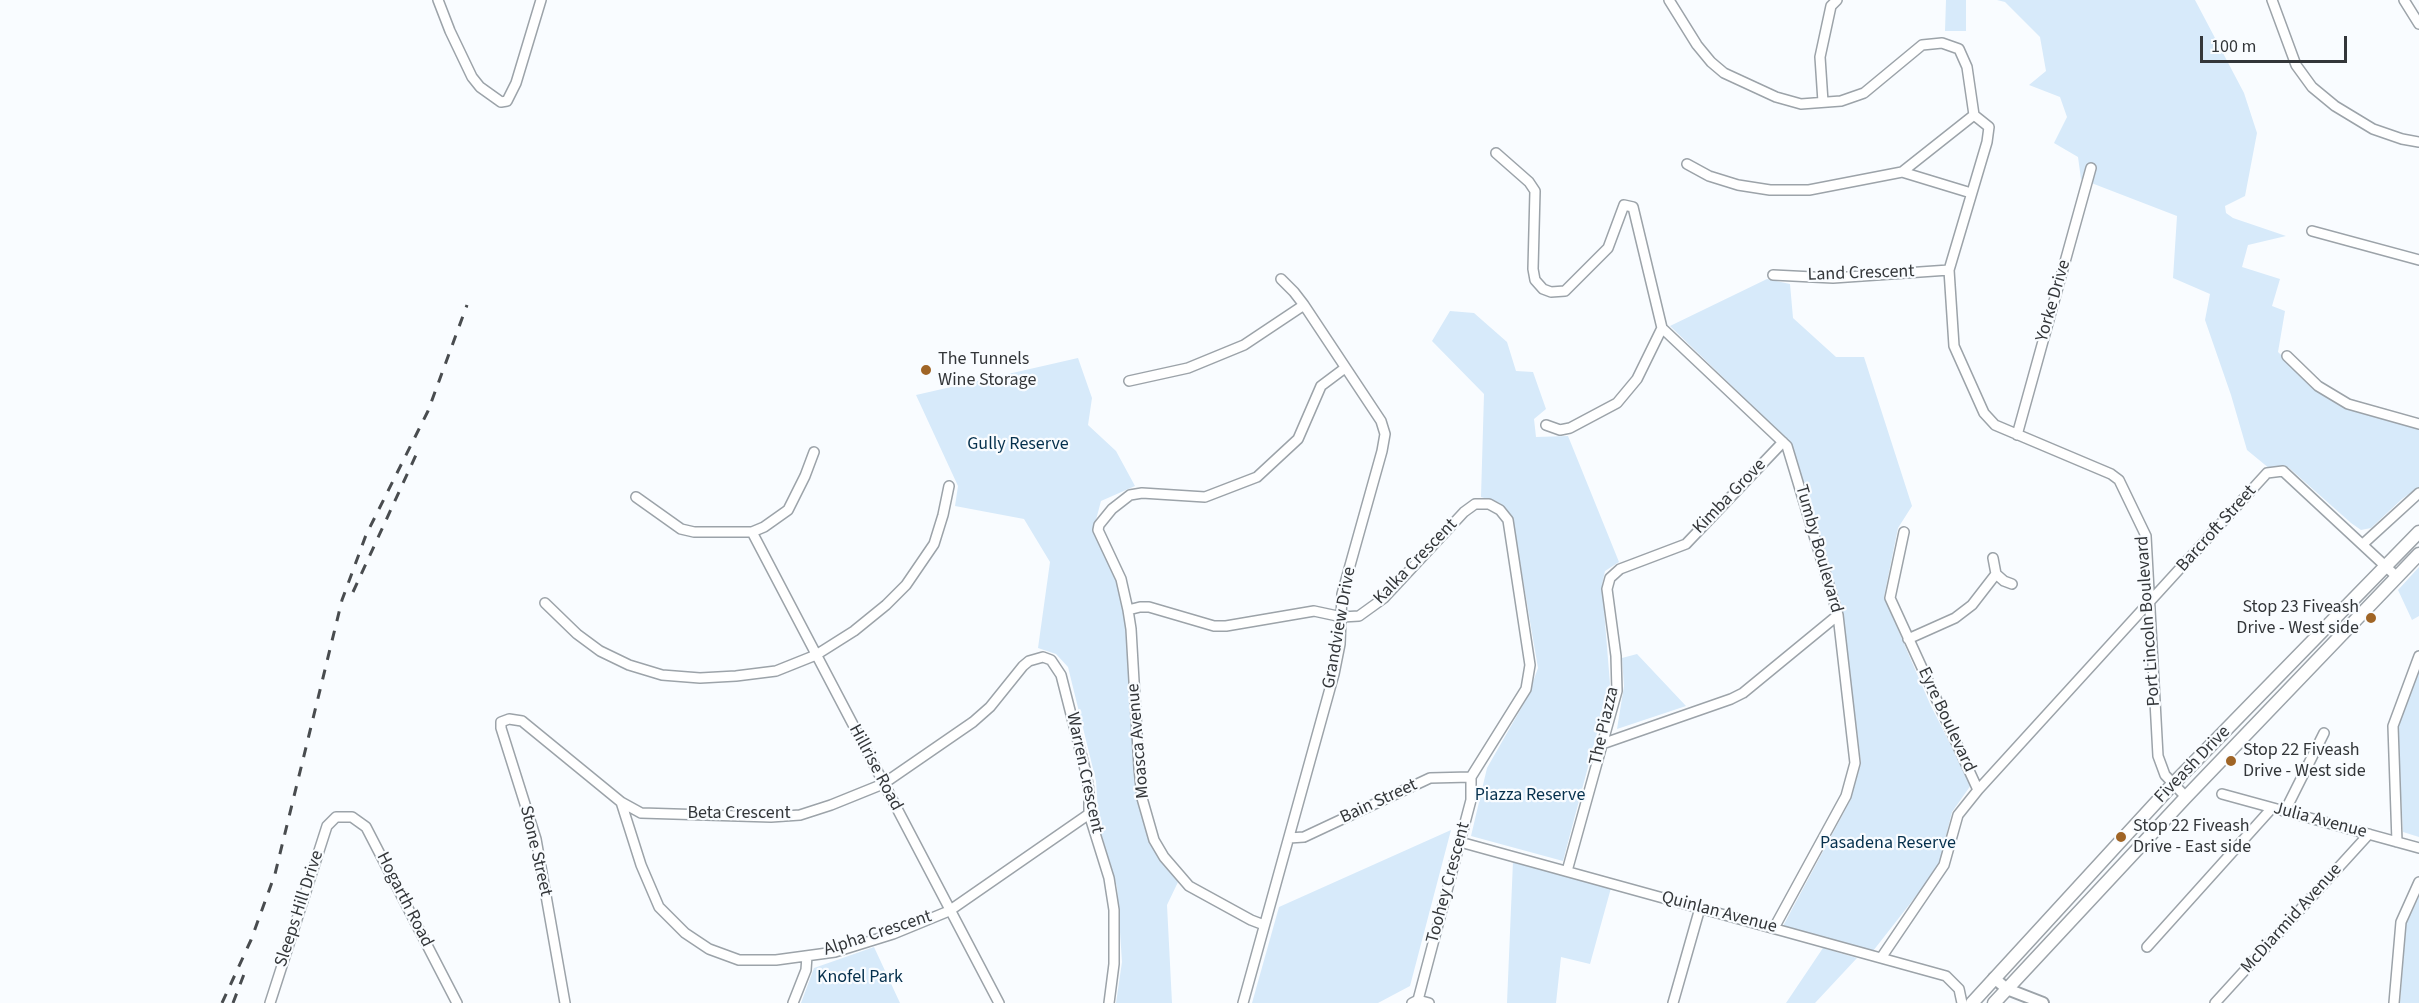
<!DOCTYPE html>
<style>
body{margin:0}
#map{position:relative;width:2419px;height:1003px;overflow:hidden;background:#f9fcff;font-family:"Source Sans 3",sans-serif}
canvas{display:block}
.scale{position:absolute;left:2200px;top:36px;width:147px;height:27px;box-sizing:border-box;border:3px solid #333639;border-top:0;padding-left:8px;font-size:18px;line-height:21px;white-space:nowrap;color:#333639;-webkit-text-stroke:4px #f9fcff;paint-order:stroke}
</style>
<div id="map">
<canvas width="2419" height="1003"></canvas>
<div class="scale">100 m</div>
</div>
<script>
const context = document.querySelector('canvas').getContext('2d');
context.lineJoin = 'round';
function fill(path, color) {
  context.fillStyle = color;
  context.fill(path, 'evenodd');
}
function poly(rows) {
  const path = new Path2D();
  for (const r of rows) {
    path.moveTo(r[0], r[1]);
    for (let i = 2; i < r.length; i += 2) path.lineTo(r[i], r[i + 1]);
  }
  return path;
}
function trace(path, color, width, dash) {
  context.strokeStyle = color;
  context.lineWidth = width;
  context.lineCap = dash ? 'butt' : 'round';
  context.setLineDash(dash || []);
  context.stroke(path);
}
function write(font, color, halo, rows, align = 'center') {
  context.font = font + ' "Source Sans 3",sans-serif';
  context.lineWidth = 4.5;
  context.setLineDash([]);
  context.textBaseline = 'middle';
  context.strokeStyle = halo;
  context.fillStyle = color;
  for (const [text, x, y, turn = 0] of rows) {
    context.save();
    context.translate(x, y);
    context.rotate((+turn || 0) * Math.PI / 180);
    context.textAlign = isNaN(turn) ? turn : align;
    if (halo) context.strokeText(text, 0, 0);
    context.fillText(text, 0, 0);
    context.restore();
  }
}
fill(poly([
 [1946,0,1966,0,1966,31,1945,31],
 [1997,0,2195,0,2244,93,2257,133,2245,196,2225,206,2226,213,2233,218,2286,236,2248,245,2242,267,2280,279,2272,306,2285,311,2278,352,2323,394,2419,428,2419,487,2402,499,2371,528,2361,530,2351,523,2288,467,2278,466,2270,469,2247,450,2231,395,2205,320,2210,294,2173,278,2177,216,2081,179,2078,157,2054,143,2067,117,2060,97,2029,85,2046,71,2040,37,2005,2],
 [1767,279,1790,284,1793,318,1836,357,1864,357,1912,506,1898,528,1884,597,1930,704,1971,785,1952,812,1938,868,1873,951,1783,926,1850,801,1861,763,1842,610,1790,442,1670,326],
 [1450,311,1474,313,1507,342,1516,371,1533,372,1546,409,1534,419,1536,437,1568,436,1619,562,1605,571,1602,585,1610,684,1563,861,1471,836,1487,768,1527,698,1538,668,1512,516,1500,503,1481,497,1484,394,1432,341],
 [1078,358,1092,398,1088,425,1116,451,1135,486,1101,501,1093,531,1107,553,1118,580,1129,630,1132,744,1137,801,1155,850,1178,882,1167,905,1172,1003,1116,1003,1122,962,1117,887,1099,826,1096,781,1068,667,1056,654,1038,648,1050,562,1024,519,955,506,958,486,916,395],
 [2419,567,2419,616,2412,620,2398,590],
 [1637,654,1686,706,1617,729,1624,686,1622,658],
 [2419,671,2419,837,2403,832,2397,724],
 [1451,830,1410,986,1378,1003,1252,1003,1279,907],
 [1513,861,1611,888,1590,964,1561,957,1556,1003,1507,1003],
 [2419,896,2419,1003,2400,1003,2406,924],
 [874,947,900,1003,801,1003,814,968],
 [1823,948,1857,958,1815,1003,1786,1003]
]), '#d7eafa');
const minor = poly([
 [438,0,450,31,472,77,480,87,501,102,507,101,516,83,541,0],
 [1669,0,1697,45,1711,62,1724,73,1776,97,1801,104,1841,101,1864,93,1922,45,1942,43,1959,49,1967,67,1974,115,1989,127,1987,142,1949,270,1954,346,1984,413,1995,425,2111,474,2119,480,2146,536,2158,756,2165,775,2186,797],
 [2272,0,2296,65,2312,87,2335,106,2373,129,2402,139,2419,142],
 [2404,0,2419,24],
 [1823,102,1820,57,1831,6,1837,0],
 [1496,153,1529,182,1535,191,1533,269,1535,280,1543,289,1551,292,1565,291,1608,248,1624,205,1633,207,1662,328,1787,446,1838,615,1855,763,1846,796,1774,928],
 [1687,164,1709,176,1738,185,1770,190,1809,190,1902,172,1974,115],
 [1902,172,1971,193],
 [2312,231,2419,260],
 [1773,275,1833,278,1949,270],
 [2287,356,2318,386,2348,404,2419,424],
 [1129,381,1188,368,1244,345,1304,305],
 [1546,425,1560,430,1570,428,1617,403,1637,379,1662,328],
 [2017,435,2091,168],
 [636,497,681,529,694,532,752,532,764,527,788,510,805,476,814,452],
 [752,532,999,1003],
 [2363,544,2419,493],
 [1993,558,1996,574,2004,581,2012,584],
 [545,603,577,634,600,651,629,665,662,675,700,678,736,676,776,671,816,655,854,631,886,605,906,585,934,544,943,515,949,486],
 [1128,610,1140,607,1149,607,1214,626,1226,626,1314,611,1342,617,1359,616,1384,598,1464,512,1475,504,1489,504,1500,510,1508,520,1530,665,1526,689,1471,777,1471,800,1418,1000],
 [1908,639,1955,618,1972,605,1996,574],
 [1602,744,1731,699,1743,693,1838,615],
 [1978,790,2267,473,2283,471,2396,576],
 [2222,794,2419,848],
 [621,802,641,865,659,907,685,933,709,949,739,960,776,960,835,952,893,934,949,911,1089,814],
 [2285,811,2324,733],
 [1289,838,1304,837,1430,778,1471,777],
 [1460,842,1946,976,1959,989,1962,1003],
 [2397,842,2393,726,2419,656],
 [1567,871,1617,691,1616,656,1607,589,1610,578,1620,569,1686,544,1783,442],
 [1264,925,1251,920,1189,886,1164,857,1154,840,1142,798,1139,768,1131,629,1128,610,1121,579,1098,530,1099,525,1112,509,1130,495,1142,493,1205,497,1257,477,1298,439,1321,386,1345,368],
 [2147,947,2272,808],
 [1881,958,1944,865,1958,815,1978,790,1890,598,1904,532],
 [270,1003,327,826,336,817,352,817,366,827,457,1003],
 [565,1003,536,839,501,728,501,722,509,719,522,721,621,802,641,813,771,817,800,815,831,805,883,784,973,722,990,707,1023,666,1029,661,1043,657,1051,660,1061,675,1086,773,1089,791,1089,814,1109,878,1114,910,1114,964,1109,1003],
 [793,1003,806,970,807,956],
 [1243,1003,1334,674,1340,644,1342,594,1382,451,1385,434,1381,421,1304,305,1294,292,1281,279],
 [1412,1003,1418,1000,1429,1003],
 [1673,1003,1700,908],
 [2215,1003,2369,834],
 [2394,1003,2401,922,2419,882]
]);
const tertiary = poly([
 [1994,978,2007,989,2043,1003]
]);
const secondary = poly([
 [1972,1003,2173,784,2419,532],
 [1994,1003,2186,797,2419,554]
]);
trace(minor, '#9ca3a9', 12);
trace(tertiary, '#9ca3a9', 14);
trace(secondary, '#9ca3a9', 15);
trace(minor, '#fff', 9);
trace(tertiary, '#fff', 10);
trace(secondary, '#fff', 12);
trace(poly([
 [353,592,416,455],
 [222,1003,251,940,275,874,342,600,366,535,428,411,467,305],
 [233,1003,246,969]
]), '#494c4f', 3, [10, 10]);
for (const [x, y, r, color] of [
 [926,370,6,"#a06526"],
 [2371,618,6,"#a06526"],
 [2231,761,6,"#a06526"],
 [2121,837,6,"#a06526"]
]) {
  const dot = new Path2D();
  dot.arc(x, y, r, 0, 2 * Math.PI);
  context.fillStyle = color;
  context.fill(dot);
  trace(dot, '#f9fcff', 2);
}
write('18px', '#333639', '#f9fcff', [
 ["Land Crescent",1861,274,-2],
 ["Yorke Drive",2054,301,-74],
 ["Kimba Grove",1730,497,-46],
 ["Barcroft Street",2217,529,-48],
 ["Tumby Boulevard",1818,549,74],
 ["Kalka Crescent",1416,562,-46],
 ["Port Lincoln Boulevard",2149,621,-94],
 ["Grandview Drive",1340,628,-80],
 ["Eyre Boulevard",1946,720,65],
 ["The Piazza",1605,726,-77],
 ["Moasca Avenue",1139,741,-95],
 ["Fiveash Drive",2193,765,-46],
 ["Hillrise Road",875,768,62],
 ["Warren Crescent",1084,773,78],
 ["Bain Street",1379,802,-25],
 ["Beta Crescent",739,814],
 ["Julia Avenue",2320,821,15],
 ["Stone Street",535,851,77],
 ["Toohey Crescent",1449,883,-75],
 ["Hogarth Road",404,900,63],
 ["Sleeps Hill Drive",300,909,-72],
 ["Quinlan Avenue",1719,913,15],
 ["McDiarmid Avenue",2292,919,-48],
 ["Alpha Crescent",878,934,-18]
]);
write('18px', '#333639', '#f9fcff', [
 ["The Tunnels",938,360],
 ["Wine Storage",938,381],
 ["Stop 23 Fiveash",2359,608,"right"],
 ["Drive - West side",2359,629,"right"],
 ["Stop 22 Fiveash",2243,751],
 ["Drive - West side",2243,772],
 ["Stop 22 Fiveash",2133,827],
 ["Drive - East side",2133,848]
], 'left');
write('18px', '#05304d', '#f9fcff', [
 ["Gully Reserve",1018,445],
 ["Piazza Reserve",1530,796],
 ["Pasadena Reserve",1888,844],
 ["Knofel Park",860,978]
]);
</script>
